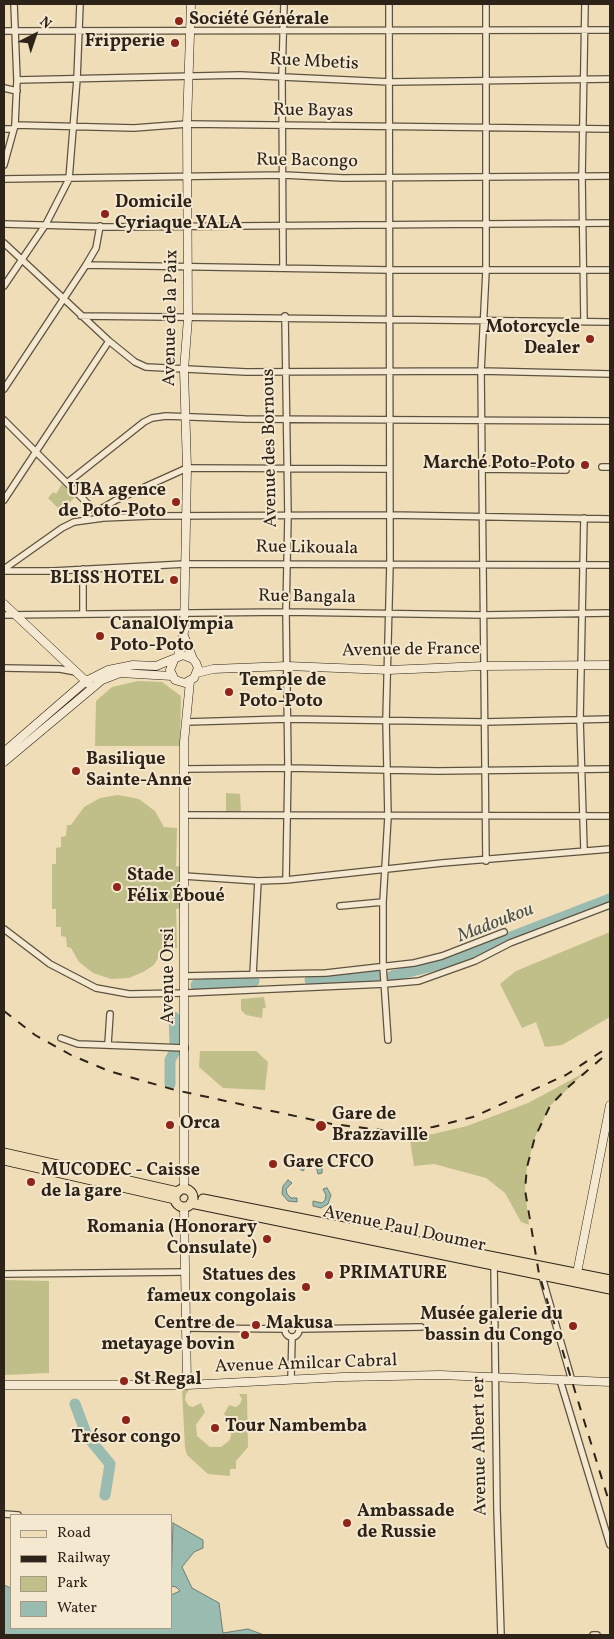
<!DOCTYPE html>
<meta charset="utf-8">
<style>
body{margin:0}
#map{position:relative;width:614px;height:1639px;overflow:hidden;background:#eeddb6;font-family:Vollkorn,serif}
canvas{display:block}
.frame{position:absolute;inset:0;border:5px solid #2e2318;pointer-events:none}
.legend{position:absolute;left:10px;top:1514px;width:162px;height:115px;box-sizing:border-box;background:#f4e9d0;border:1px solid #a59a86;margin:0;padding:6px 9px;list-style:none;font-size:15px;color:#2e2318}
.legend li{display:flex;align-items:center;gap:10px;height:25px}
.legend b{width:25px;border:1px solid #a59a86}
.north{position:absolute;left:10px;top:10px;width:50px;height:50px;-webkit-text-stroke:4px #f4e9d0;paint-order:stroke;rotate:41deg;font-size:14px;font-weight:700;line-height:20px;text-align:center;color:#2e2318}
.north::after{content:'';display:block;margin:auto;width:18px;height:22px;background:#2e2318;clip-path:polygon(50% 0,100% 100%,50% 72%,0 100%)}
</style>
<div id="map">
<canvas width="614" height="1639"></canvas>
<div class="frame"></div>
<ul class="legend">
<li><b style="height:6px;background:#eeddb6"></b>Road</li>
<li><b style="height:6px;background:#2e2318"></b>Railway</li>
<li><b style="height:14px;background:#c0bf89"></b>Park</li>
<li><b style="height:14px;background:#99bbb0"></b>Water</li>
</ul>
<div class="north">N</div>
</div>
<script>
const context = document.querySelector('canvas').getContext('2d');
context.lineJoin = 'round';
function fill(path, color) {
  context.fillStyle = color;
  context.fill(path, 'evenodd');
}
function poly(rows) {
  const path = new Path2D();
  for (const r of rows) {
    if (r.length === 3) {
      path.moveTo(r[0] + r[2], r[1]);
      path.arc(r[0], r[1], r[2], 0, 2 * Math.PI);
      continue;
    }
    path.moveTo(r[0], r[1]);
    for (let i = 2; i < r.length; i += 2) path.lineTo(r[i], r[i + 1]);
  }
  return path;
}
function trace(path, color, width, dash) {
  context.strokeStyle = color;
  context.lineWidth = width;
  context.lineCap = dash ? 'butt' : 'round';
  context.setLineDash(dash || []);
  context.stroke(path);
}
function write(font, color, halo, rows, align = 'center') {
  context.font = font + ' Vollkorn,serif';
  context.lineWidth = 4;
  context.setLineDash([]);
  context.textBaseline = 'middle';
  context.strokeStyle = halo;
  context.fillStyle = color;
  for (const [text, x, y, turn = 0] of rows) {
    context.save();
    context.translate(x, y);
    context.rotate((+turn || 0) * Math.PI / 180);
    context.textAlign = isNaN(turn) ? turn : align;
    if (halo) context.strokeText(text, 0, 0);
    context.fillText(text, 0, 0);
    context.restore();
  }
}
fill(poly([
 [62,484,75,497,61,511,48,498,53,492,56,494],
 [138,681,162,682,181,696,180,746,95,746,96,701,112,687],
 [226,793,240,794,241,813,226,812],
 [118,795,139,799,155,811,164,827,177,828,176,866,181,867,181,908,176,909,177,948,164,948,154,965,143,972,129,978,111,979,93,973,79,962,71,948,67,947,66,937,61,936,61,927,56,927,56,909,52,909,52,864,56,864,56,848,61,847,61,837,66,836,67,825,71,825,84,807,100,798],
 [610,932,610,1017,562,1045,545,1047,536,1022,522,1028,500,984,516,971],
 [264,997,266,1008,263,1008,262,1018,246,1015,241,1010,241,999],
 [200,1051,256,1051,268,1062,265,1090,223,1088,199,1067],
 [584,1073,550,1106,535,1137,527,1167,525,1190,529,1225,521,1222,505,1193,486,1178,434,1164,414,1166,410,1140,404,1136,433,1134,467,1126,528,1103],
 [4,1280,49,1281,49,1373,4,1375],
 [182,1390,189,1390,186,1394,185,1400,189,1406,193,1407,201,1403,205,1412,196,1425,197,1436,210,1447,221,1447,230,1440,233,1424,224,1414,229,1405,236,1407,240,1404,242,1399,239,1394,247,1394,248,1447,236,1461,236,1469,230,1469,230,1476,208,1474,187,1455,185,1448]
]), '#c0bf89');
const water = poly([
 [313,1160,322,1167,322,1173,318,1174,316,1166,311,1164,306,1166,303,1171,300,1169,304,1162,313,1160],
 [288,1180,292,1183,286,1189,287,1194,291,1198,297,1198,297,1202,288,1201,282,1194,283,1186,288,1180],
 [327,1188,331,1195,328,1204,321,1208,313,1206,313,1201,322,1203,325,1200,326,1195,323,1189,327,1188],
 [173,1523,203,1540,203,1548,194,1552,182,1567,192,1588,219,1603,223,1633,248,1629,264,1635,4,1635,4,1585,11,1588,11,1628,171,1628,171,1595,180,1591,176,1587,171,1586,173,1523]
]);
fill(water, '#99bbb0');
trace(water, '#6e7e73', 1);
trace(poly([
 [392,976,441,964,610,899],
 [310,980,378,976],
 [196,985,254,981],
 [174,1017,175,1042],
 [170,1084,170,1060,175,1051],
 [75,1404,87,1436,110,1464,105,1495]
]), '#99bbb0', 11);
const street = poly([
 [486,4,486,271,481,371,486,861],
 [4,31,610,30],
 [17,80,240,75,390,82,610,79],
 [4,88,17,91],
 [15,125,134,128,187,124,610,129],
 [4,129,14,129],
 [4,165,15,125,17,80,14,4],
 [4,179,284,175,343,178,610,176],
 [4,224,110,227,610,223],
 [4,243,109,341,135,362,146,367,246,372,481,371,610,374],
 [86,265,389,270,610,270],
 [283,268,282,76,284,4],
 [4,286,46,224,69,179,77,79,80,4],
 [81,316,610,322],
 [285,316,288,516,286,612,288,768,286,880],
 [584,321,582,177,585,4],
 [4,389,86,265,96,248,100,226],
 [4,420,97,513],
 [602,467,610,467],
 [483,469,566,470],
 [67,483,144,422,152,418,166,416,245,419,610,421],
 [4,500,109,341],
 [96,512,116,500,187,468,389,469],
 [584,518,580,719,584,850],
 [4,569,62,528,74,522,103,518,150,516,390,515,610,519],
 [83,569,83,613],
 [4,571,53,571,185,564,610,565],
 [4,615,286,612,484,615,610,613],
 [4,668,60,669,76,672],
 [186,722,287,719,485,722,610,719],
 [185,769,288,768,438,771,610,769],
 [185,815,610,816],
 [184,876,258,881,286,880,442,863,610,849],
 [340,906,383,902],
 [4,929,50,964,96,988,129,994,185,993,385,984,419,981,475,961,510,943,610,905],
 [253,974,258,881],
 [184,976,326,973,414,963,442,956,504,932],
 [61,1038,78,1044,185,1048],
 [388,1040,383,966,383,902,388,817,386,720,390,564,389,4],
 [108,1044,110,1014],
 [494,1263,497,1510,501,1635],
 [541,1273,572,1381],
 [4,1274,184,1272],
 [292,1330,7],
 [185,1328,285,1329],
 [299,1329,421,1327],
 [291,1379,292,1338],
 [560,1380,610,1545],
 [4,1514,18,1515],
 [593,1635,597,1635]
]);
const secondary = poly([
 [4,604,90,685],
 [184,636,193,659],
 [178,656,184,632,187,468,184,370,188,318,187,124,191,4],
 [197,673,213,669,287,666,388,670,484,666,610,665],
 [4,752,86,681,108,670,133,665,156,666,183,655,193,659,196,663,198,668,194,678,185,683,175,680,170,670,174,660],
 [4,762,102,680,120,673,172,676],
 [184,1189,184,742,190,681],
 [184,1207,187,1385],
 [576,1278,610,1105],
 [4,1385,187,1385,343,1377,440,1375,610,1382]
]);
const primary = poly([
 [4,1153,178,1192],
 [4,1160,175,1199],
 [184,1198,9],
 [203,1199,610,1280],
 [191,1203,610,1289]
]);
trace(street, '#5e5240', 8);
trace(secondary, '#2e2318', 9);
trace(primary, '#2e2318', 11);
trace(street, '#f4e9d0', 5.5);
trace(secondary, '#f4e9d0', 8);
trace(primary, '#eeddb6', 9);
trace(poly([
 [4,1011,35,1035,71,1055,109,1071,175,1090,332,1124,389,1131,433,1127,473,1117,566,1075,610,1046],
 [602,1058,566,1089,550,1106,535,1137,527,1167,525,1190,539,1274,610,1505]
]), '#2e2318', 2, [9, 9]);
for (const [x, y, r, color] of [
 [179,21,5,"#8f2418"],
 [175,43,5,"#8f2418"],
 [105,214,5,"#8f2418"],
 [590,339,5,"#8f2418"],
 [585,465,5,"#8f2418"],
 [176,502,5,"#8f2418"],
 [174,580,5,"#8f2418"],
 [100,636,5,"#8f2418"],
 [229,692,5,"#8f2418"],
 [76,771,5,"#8f2418"],
 [117,887,5,"#8f2418"],
 [170,1125,5,"#8f2418"],
 [321,1126,6,"#8f2418"],
 [273,1164,5,"#8f2418"],
 [31,1182,5,"#8f2418"],
 [267,1239,5,"#8f2418"],
 [329,1275,5,"#8f2418"],
 [306,1287,5,"#8f2418"],
 [256,1325,5,"#8f2418"],
 [573,1326,5,"#8f2418"],
 [245,1335,5,"#8f2418"],
 [124,1381,5,"#8f2418"],
 [126,1420,5,"#8f2418"],
 [215,1428,5,"#8f2418"],
 [347,1523,5,"#8f2418"]
]) {
  const dot = new Path2D();
  dot.arc(x, y, r, 0, 2 * Math.PI);
  context.fillStyle = color;
  context.fill(dot);
  trace(dot, '#f4e9d0', 2);
}
write('bold 18px', '#2e2318', '#f4e9d0', [
 ["Société Générale",189,21],
 ["Fripperie",165,43,"right"],
 ["Domicile",115,204],
 ["Cyriaque YALA",115,225],
 ["Motorcycle",580,329,"right"],
 ["Dealer",580,350,"right"],
 ["Marché Poto-Poto",575,465,"right"],
 ["UBA agence",166,492,"right"],
 ["de Poto-Poto",166,513,"right"],
 ["BLISS HOTEL",164,580,"right"],
 ["CanalOlympia",110,626],
 ["Poto-Poto",110,647],
 ["Temple de",239,682],
 ["Poto-Poto",239,703],
 ["Basilique",86,761],
 ["Sainte-Anne",86,782],
 ["Stade",127,877],
 ["Félix Éboué",127,898],
 ["Gare de",332,1116],
 ["Brazzaville",332,1137],
 ["Orca",180,1125],
 ["Gare CFCO",283,1164],
 ["MUCODEC - Caisse",41,1172],
 ["de la gare",41,1193],
 ["Romania (Honorary",257,1229,"right"],
 ["Consulate)",257,1250,"right"],
 ["PRIMATURE",339,1275],
 ["Statues des",296,1277,"right"],
 ["fameux congolais",296,1298,"right"],
 ["Musée galerie du",563,1316,"right"],
 ["bassin du Congo",563,1337,"right"],
 ["Centre de",235,1325,"right"],
 ["metayage bovin",235,1346,"right"],
 ["Makusa",266,1325],
 ["St Regal",134,1381],
 ["Tour Nambemba",225,1428],
 ["Trésor congo",126,1439,"center"],
 ["Ambassade",357,1513],
 ["de Russie",357,1534]
], 'left');
write('18px', '#2e2318', '#f4e9d0', [
 ["Rue Mbetis",314,63,3],
 ["Rue Bayas",313,112,1],
 ["Rue Bacongo",307,162,1],
 ["Avenue de la Paix",172,318,-89],
 ["Avenue des Bornous",271,448,-91],
 ["Rue Likouala",307,549,1],
 ["Rue Bangala",307,598,1],
 ["Avenue de France",411,651,-1],
 ["Avenue Orsi",170,976,-90],
 ["Avenue Paul Doumer",404,1230,12],
 ["Avenue Amilcar Cabral",306,1365,-2],
 ["Avenue Albert 1er",481,1446,-91]
]);
write('italic 19px', '#4e5146', '#f4e9d0', [
 ["Madoukou",496,924,-21]
]);
</script>
